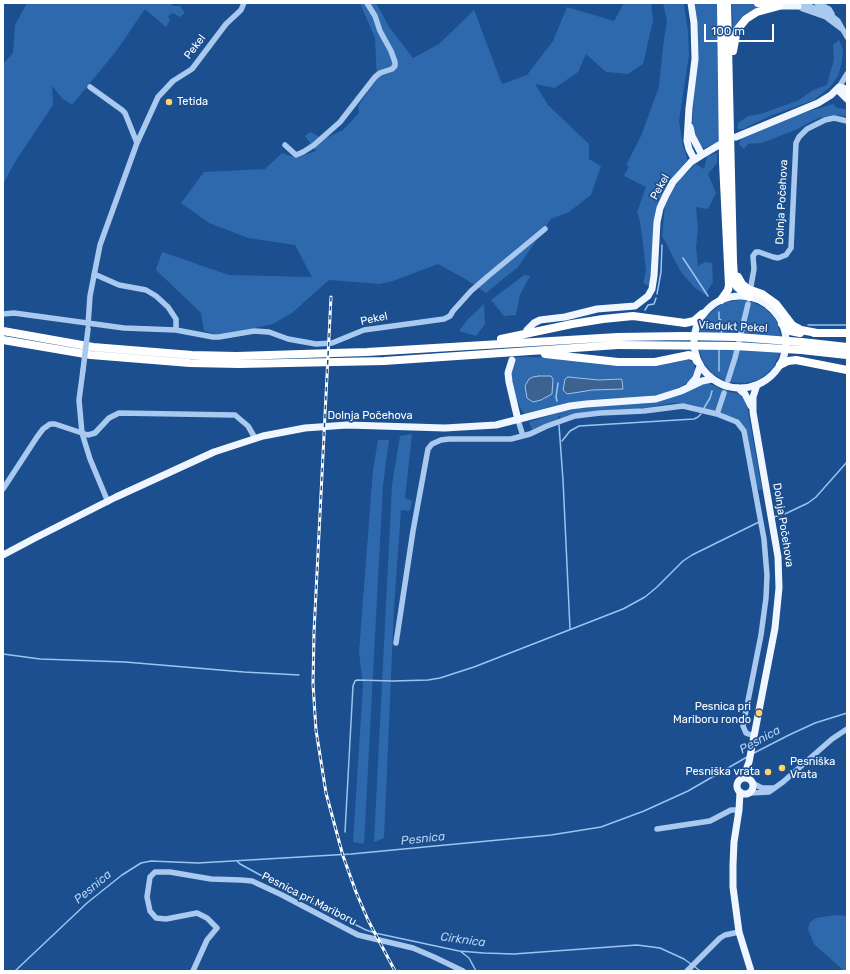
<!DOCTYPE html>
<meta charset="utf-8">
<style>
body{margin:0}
#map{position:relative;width:850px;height:974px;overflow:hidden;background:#1b4f8f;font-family:Rubik,sans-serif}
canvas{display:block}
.frame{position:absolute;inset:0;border:4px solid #fff;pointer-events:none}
.scale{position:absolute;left:704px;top:24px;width:70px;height:18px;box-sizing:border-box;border:2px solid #fff;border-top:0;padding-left:5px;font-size:12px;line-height:14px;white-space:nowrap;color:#fff;-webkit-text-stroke:3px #1b4f8f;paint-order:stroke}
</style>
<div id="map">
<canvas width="850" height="974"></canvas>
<div class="frame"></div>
<div class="scale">100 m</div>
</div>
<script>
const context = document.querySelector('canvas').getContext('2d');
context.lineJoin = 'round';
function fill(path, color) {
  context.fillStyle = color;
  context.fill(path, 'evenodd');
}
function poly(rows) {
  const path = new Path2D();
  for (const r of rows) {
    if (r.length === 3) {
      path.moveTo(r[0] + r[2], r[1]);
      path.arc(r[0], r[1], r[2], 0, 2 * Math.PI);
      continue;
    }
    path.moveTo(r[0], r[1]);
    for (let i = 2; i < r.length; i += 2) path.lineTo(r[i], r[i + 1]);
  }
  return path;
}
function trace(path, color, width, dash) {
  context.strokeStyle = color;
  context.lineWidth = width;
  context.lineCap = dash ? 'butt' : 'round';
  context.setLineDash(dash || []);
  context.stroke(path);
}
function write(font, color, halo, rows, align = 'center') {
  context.font = font + ' Rubik,sans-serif';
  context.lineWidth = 3.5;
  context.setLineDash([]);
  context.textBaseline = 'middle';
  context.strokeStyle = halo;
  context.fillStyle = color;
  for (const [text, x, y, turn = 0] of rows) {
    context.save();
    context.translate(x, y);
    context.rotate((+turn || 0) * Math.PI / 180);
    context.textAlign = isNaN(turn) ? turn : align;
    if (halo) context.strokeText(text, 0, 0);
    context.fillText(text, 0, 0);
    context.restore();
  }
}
fill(poly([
 [27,3,171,3,173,6,180,6,185,13,180,17,173,13,168,16,170,20,166,27,145,9,117,50,72,105,63,99,52,86,53,105,15,162,3,184,3,64,13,53,15,25],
 [360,3,376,3,389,27,413,58,439,44,474,10,502,84,527,75,553,41,567,7,614,21,624,3,651,3,653,21,643,64,628,74,606,72,586,54,578,72,555,88,535,84,548,105,589,144,589,159,601,166,591,195,569,212,551,219,518,267,486,293,467,280,438,264,393,281,380,284,329,280,292,313,273,324,220,335,204,331,201,313,156,270,162,252,229,275,312,277,295,245,248,238,209,223,181,203,204,172,265,169,282,153,296,158,316,151,305,136,310,132,324,139,343,130,359,113,358,106,377,79,375,38],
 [663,3,684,3,684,5,688,32,689,55,679,121,683,146,686,153,687,160,665,189,659,203,651,260,650,285,649,286,643,283,646,271,643,244,640,222,637,212,646,187,624,176,629,166,626,165,641,136,659,87,663,46,667,21],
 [695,3,718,3,719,142,704,148,700,146,692,126,698,50,698,27],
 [732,3,753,3,764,6,733,36],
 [839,40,843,49,842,62,838,76,830,87,814,100,770,116,743,129,737,129,738,123,748,116,761,114,799,100,813,90,827,85,834,59,833,45],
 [833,104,837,108,845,109,847,111,847,116,834,115,818,118,795,130,762,143,748,144,744,149,739,144,741,139,775,124,806,112],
 [717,153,717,163,708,174,716,193,708,209,696,207,698,229,696,248,698,266,705,262,712,263,713,282,705,295,694,287,681,272,662,236,665,205,678,181,696,164,704,169,707,156],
 [524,275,530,276,520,295,516,315,504,316,491,300],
 [740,300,747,300,747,302,727,378,725,381,712,373,703,362,699,350,700,330,706,317,717,307,726,302],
 [750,301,765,308,776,320,781,336,780,353,773,368,766,374,758,380,745,383,729,382],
 [484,304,485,324,476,336,459,331,468,319],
 [516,357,687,359,694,363,695,372,690,381,675,390,661,395,525,414,522,411,514,394,511,375],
 [708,383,723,390,717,408,714,411,688,404,673,403,638,409,595,411,560,418,560,416,558,417,558,419,532,430,529,422,560,412,585,407,650,403,699,384],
 [726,391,739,394,744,399,747,406,762,489,759,490,757,487,748,440,737,419,720,413,721,408],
 [412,434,405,498,412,501,410,511,401,510,394,608,384,838,374,842,392,485,400,436],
 [378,440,389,440,383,485,364,844,353,842,363,686,359,652,373,470],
 [836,915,847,916,847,971,843,970,814,944,808,929,810,922,816,918]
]), '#2e69ad');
const water = poly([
 [539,376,551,376,553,379,552,394,541,400,533,402,527,398,525,386,529,379,533,377,539,376],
 [568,377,599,380,621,379,622,380,623,389,592,390,567,394,563,390,565,379,568,377]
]);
fill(water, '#3c6290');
trace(water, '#9cc4f0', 1);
trace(poly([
 [683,258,708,296],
 [657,294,661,272,662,245],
 [645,310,648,305,654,304,656,298],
 [719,312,719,319,721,320,719,325,722,329,721,334],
 [808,325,847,325],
 [719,371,719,348],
 [557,401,556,397,558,383],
 [704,408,710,398,712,391],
 [559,425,563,480,570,629],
 [562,441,570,431,579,426,694,419,698,417,701,414],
 [774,517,787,513,808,503,816,497,847,462],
 [3,654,40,659,125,662,244,672,299,675],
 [754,753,789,735,815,723,847,713],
 [345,832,353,686,355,681,357,680,393,681,428,680,440,678,474,667,623,609,645,597,657,587,683,561,692,555,759,522],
 [237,861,240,864,310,902,366,930,375,933,459,951,484,953,514,954,637,945,660,948,684,959,691,964],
 [460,951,469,958,476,971],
 [694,966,700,971],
 [15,971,87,903,122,875,141,863,151,861,198,863,351,854,551,835,601,827,644,811,688,791,747,757]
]), '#9cc4f0', 1.5);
trace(poly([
 [724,393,728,380]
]), '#3d69a0', 5.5, [5.5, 3]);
trace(poly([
 [817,3,829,9,832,14],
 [797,5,803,9,826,17,842,29],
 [798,6,809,6,828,13,838,21,847,37],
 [90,87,122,110,125,113,137,143],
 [839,87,847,74],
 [285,145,296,155,303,152,314,145,340,122,375,77,380,73,392,69,395,66,395,62,391,51,380,31,375,16,367,3],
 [94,274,119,285,146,290,156,296,168,307,176,319,176,330],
 [751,286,754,269,753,256,756,252,759,252,773,257,778,258,786,255,791,248,796,143,799,137,807,129,825,120,834,118,847,121],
 [3,314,14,313,124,328,176,330,213,337,219,337,254,331,269,332,288,339,316,344,332,343,364,330,444,319,450,316,453,311,471,291,487,277,545,229],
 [88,325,90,296,100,245,137,143,158,97,173,81,192,69,226,24,241,10,244,3],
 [83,370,79,400,82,433,90,459,108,502],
 [728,380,735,358,748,304],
 [717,414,724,393],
 [518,420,523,436],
 [3,489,37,437,43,429,50,424,55,424,88,435,95,433,109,418,119,413,235,415,248,426,255,438],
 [396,643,413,531,428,449,432,444,441,440,449,439,511,439,530,434,547,426,575,416,600,413,644,411,683,406,717,414,737,422,744,431,764,539,767,575,766,598,761,635,743,726,746,733,754,736],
 [754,784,762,788,774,788],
 [750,793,769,792,783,782,832,739,847,729],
 [657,829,710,821,731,810,739,810],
 [193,971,207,940,217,928,207,918,197,913,166,919,156,918,150,911,147,897,150,877,155,872,170,872,211,879,241,880,252,881,282,895,358,935,413,948,434,957,463,971],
 [687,971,720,938,725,935,739,932]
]), '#a9c9ee', 5.5);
trace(poly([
 [691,3,694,23,695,59,689,108,687,141,689,149,694,159],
 [779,6,798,6],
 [837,89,847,99],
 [690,127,692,136,702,155],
 [736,137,818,103,831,95,839,87,843,88,847,90],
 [740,342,46],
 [527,330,534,323,540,320,565,317,597,309,635,306,648,296,652,289,654,276,657,222,660,208,666,195,673,182,691,162,702,155,719,145],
 [512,360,508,373,509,382,518,420],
 [690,385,696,378,700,366],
 [738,388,745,394,751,406],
 [3,555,35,538,116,497,214,452,263,436,305,428,347,425,445,428,496,425,570,406,586,404,656,399,681,391,702,381,712,379],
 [745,786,8],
 [743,778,749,762,775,628,779,588,778,557,753,412,753,397,757,385],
 [740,792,739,810,734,842,733,865,733,887,739,932,751,971]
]), '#f0f6ff', 7);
trace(poly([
 [727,3,733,261,734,278,737,287,749,297],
 [758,3,772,5],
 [733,51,737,30,746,19,757,12,779,6],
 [738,277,742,284,748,289,762,294,776,304,792,325,801,330,817,333],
 [721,300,728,290,729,285,723,162,721,3],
 [782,324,790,331,800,333],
 [3,331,93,347,192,355,237,356,367,352,618,337],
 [814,333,847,333],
 [501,339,572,324,603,319,633,316,685,323,694,321,702,314],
 [3,340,91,355,190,363,239,364,384,361,618,345],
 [545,354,618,362,655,362,689,355,695,357,697,361],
 [780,365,788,361,796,360,847,370]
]), '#fff', 8);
const rail = poly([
 [331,297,314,632,313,684,316,730,326,793,343,856,356,892,368,920,395,971]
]);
trace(rail, '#fff', 3);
trace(rail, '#1b4f8f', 1.5, [4.5]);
trace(poly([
 [83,370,88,329]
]), '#a9c9ee', 5.5);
trace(poly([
 [618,337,683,336,737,337,802,342,847,347],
 [618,345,735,346,801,350,847,355]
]), '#fff', 8);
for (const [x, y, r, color] of [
 [169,102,4,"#ffd166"],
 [759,713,4,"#ffd166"],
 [782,768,4,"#ffd166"],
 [768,772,4,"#ffd166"]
]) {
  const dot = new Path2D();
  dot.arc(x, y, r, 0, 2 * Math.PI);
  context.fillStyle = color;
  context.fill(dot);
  trace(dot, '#1b4f8f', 1.5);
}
write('11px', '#fff', '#1b4f8f', [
 ["Pekel",195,47,-53],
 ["Pekel",660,187,-61],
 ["Dolnja Počehova",782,202,-87],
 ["Pekel",374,319,-12],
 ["Viadukt Pekel",733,327,3],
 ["Dolnja Počehova",370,416],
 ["Dolnja Počehova",783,525,81],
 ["Pesnica pri Mariboru",309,899,27]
]);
write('11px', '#fff', '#1b4f8f', [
 ["Tetida",177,102],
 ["Pesnica pri",751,707,"right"],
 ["Mariboru rondo",751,720,"right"],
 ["Pesniška",790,762],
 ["Vrata",790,775],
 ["Pesniška vrata",760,772,"right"]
], 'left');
write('italic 12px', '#b5d3f5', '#1b4f8f', [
 ["Pesnica",760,740,-29],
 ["Pesnica",423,839,-6],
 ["Pesnica",93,887,-40],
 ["Cirknica",463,940,8]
]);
</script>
